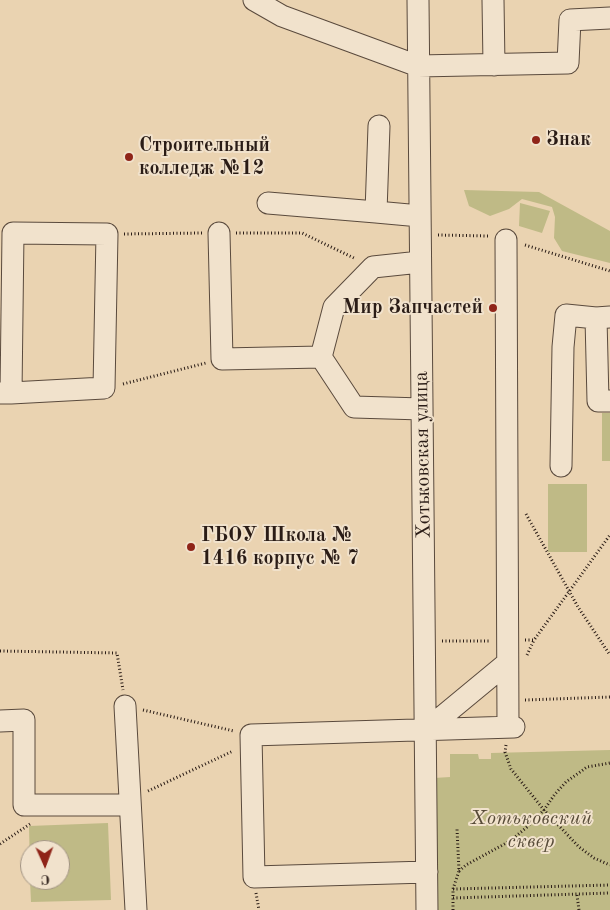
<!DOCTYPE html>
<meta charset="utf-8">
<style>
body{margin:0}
#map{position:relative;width:610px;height:910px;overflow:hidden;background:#ead3b1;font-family:"Old Standard TT",serif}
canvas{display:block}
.north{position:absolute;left:20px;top:840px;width:50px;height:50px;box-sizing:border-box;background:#f1e2cc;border:1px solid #a19383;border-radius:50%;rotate:178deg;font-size:14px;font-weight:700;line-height:20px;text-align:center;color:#2a1c16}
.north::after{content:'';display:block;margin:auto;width:18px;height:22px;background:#8f2418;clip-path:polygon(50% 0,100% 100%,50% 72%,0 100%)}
</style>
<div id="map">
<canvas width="610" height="910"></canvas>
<div class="north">С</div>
</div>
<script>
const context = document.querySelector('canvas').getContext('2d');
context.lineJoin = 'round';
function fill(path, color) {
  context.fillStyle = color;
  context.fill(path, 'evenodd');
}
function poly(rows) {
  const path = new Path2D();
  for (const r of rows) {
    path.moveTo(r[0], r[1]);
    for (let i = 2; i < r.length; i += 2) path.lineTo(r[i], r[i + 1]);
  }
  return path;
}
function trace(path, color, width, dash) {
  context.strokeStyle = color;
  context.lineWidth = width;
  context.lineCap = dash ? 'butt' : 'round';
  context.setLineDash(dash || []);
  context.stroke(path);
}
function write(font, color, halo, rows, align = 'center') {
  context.font = font + ' "Old Standard TT",serif';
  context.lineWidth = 4;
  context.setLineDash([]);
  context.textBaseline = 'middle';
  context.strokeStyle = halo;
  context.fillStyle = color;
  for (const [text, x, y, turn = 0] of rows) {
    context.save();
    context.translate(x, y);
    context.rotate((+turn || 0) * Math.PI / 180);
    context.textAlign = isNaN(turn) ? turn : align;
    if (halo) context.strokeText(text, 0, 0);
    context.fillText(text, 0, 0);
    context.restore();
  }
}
fill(poly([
 [464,190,539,192,610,231,610,263,562,251,554,238,555,217,552,207,522,199,509,209,490,216,469,206],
 [520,203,550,211,542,233,519,226],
 [602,413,610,413,610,461,602,461],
 [548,484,587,484,587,552,548,552],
 [610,750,610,910,434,910,434,778,450,777,450,754,478,754,479,759,491,759,491,753],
 [108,823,111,900,31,902,30,880,60,880,60,850,30,850,30,869,29,826]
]), '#bfba86');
const minor = poly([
 [254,0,282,16,418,66,568,63,570,20,610,18],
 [418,0,427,910],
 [493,0,494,65],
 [268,203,376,212,379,126],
 [376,212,420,216],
 [219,233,222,359,321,357,354,407,422,409],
 [506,240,508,727],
 [596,318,598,401,610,401],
 [321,357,334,307,373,267,420,262],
 [0,393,11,393,104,388,107,234,13,233,11,393],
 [561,466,563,347,566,315,596,318,610,317],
 [125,706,136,910],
 [0,721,24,720,24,805,130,805],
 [426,730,507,663],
 [427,872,254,877,251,735,514,727]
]);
trace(minor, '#5a4a3d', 23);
trace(poly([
 [236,233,302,233,356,259],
 [124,234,202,233],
 [438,235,489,236],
 [525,245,610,271],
 [123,384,206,363],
 [526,514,578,607,610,655],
 [525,640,534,640,610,535],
 [442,641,491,641],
 [0,651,117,653,123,690],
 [527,655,534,640],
 [525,700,610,697],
 [143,710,234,731],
 [506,745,505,752,511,769,544,810,579,847,594,858,610,865],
 [148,791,233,751],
 [0,844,30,824],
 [459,871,466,865,510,841,527,827,544,810,555,794,566,782,587,767,610,763],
 [453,889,610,885],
 [256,893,259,910],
 [577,895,579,910],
 [453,898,610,893],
 [453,910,453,889,459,871,457,829]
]), '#2a1c16', 3, [1, 2.5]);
trace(minor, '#f1e2cc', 21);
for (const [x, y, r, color] of [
 [536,140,5,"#8f2418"],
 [129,157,5,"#8f2418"],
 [493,308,5,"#8f2418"],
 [191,547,5,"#8f2418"]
]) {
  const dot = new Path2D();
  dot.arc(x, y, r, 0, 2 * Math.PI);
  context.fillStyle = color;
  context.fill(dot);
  trace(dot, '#f1e2cc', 2);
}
write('bold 20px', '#2a1c16', '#f1e2cc', [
 ["Знак",546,140],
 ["Строительный",139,146],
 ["колледж №12",139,169],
 ["Мир Запчастей",483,308,"right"],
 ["ГБОУ Школа №",201,536],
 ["1416 корпус № 7",201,559]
], 'left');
write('20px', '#2a1c16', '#f1e2cc', [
 ["Хотьковская улица",423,455,-91]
]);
write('italic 20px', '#574b38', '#f1e2cc', [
 ["Хотьковский",531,819],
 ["сквер",531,842]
]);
</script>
